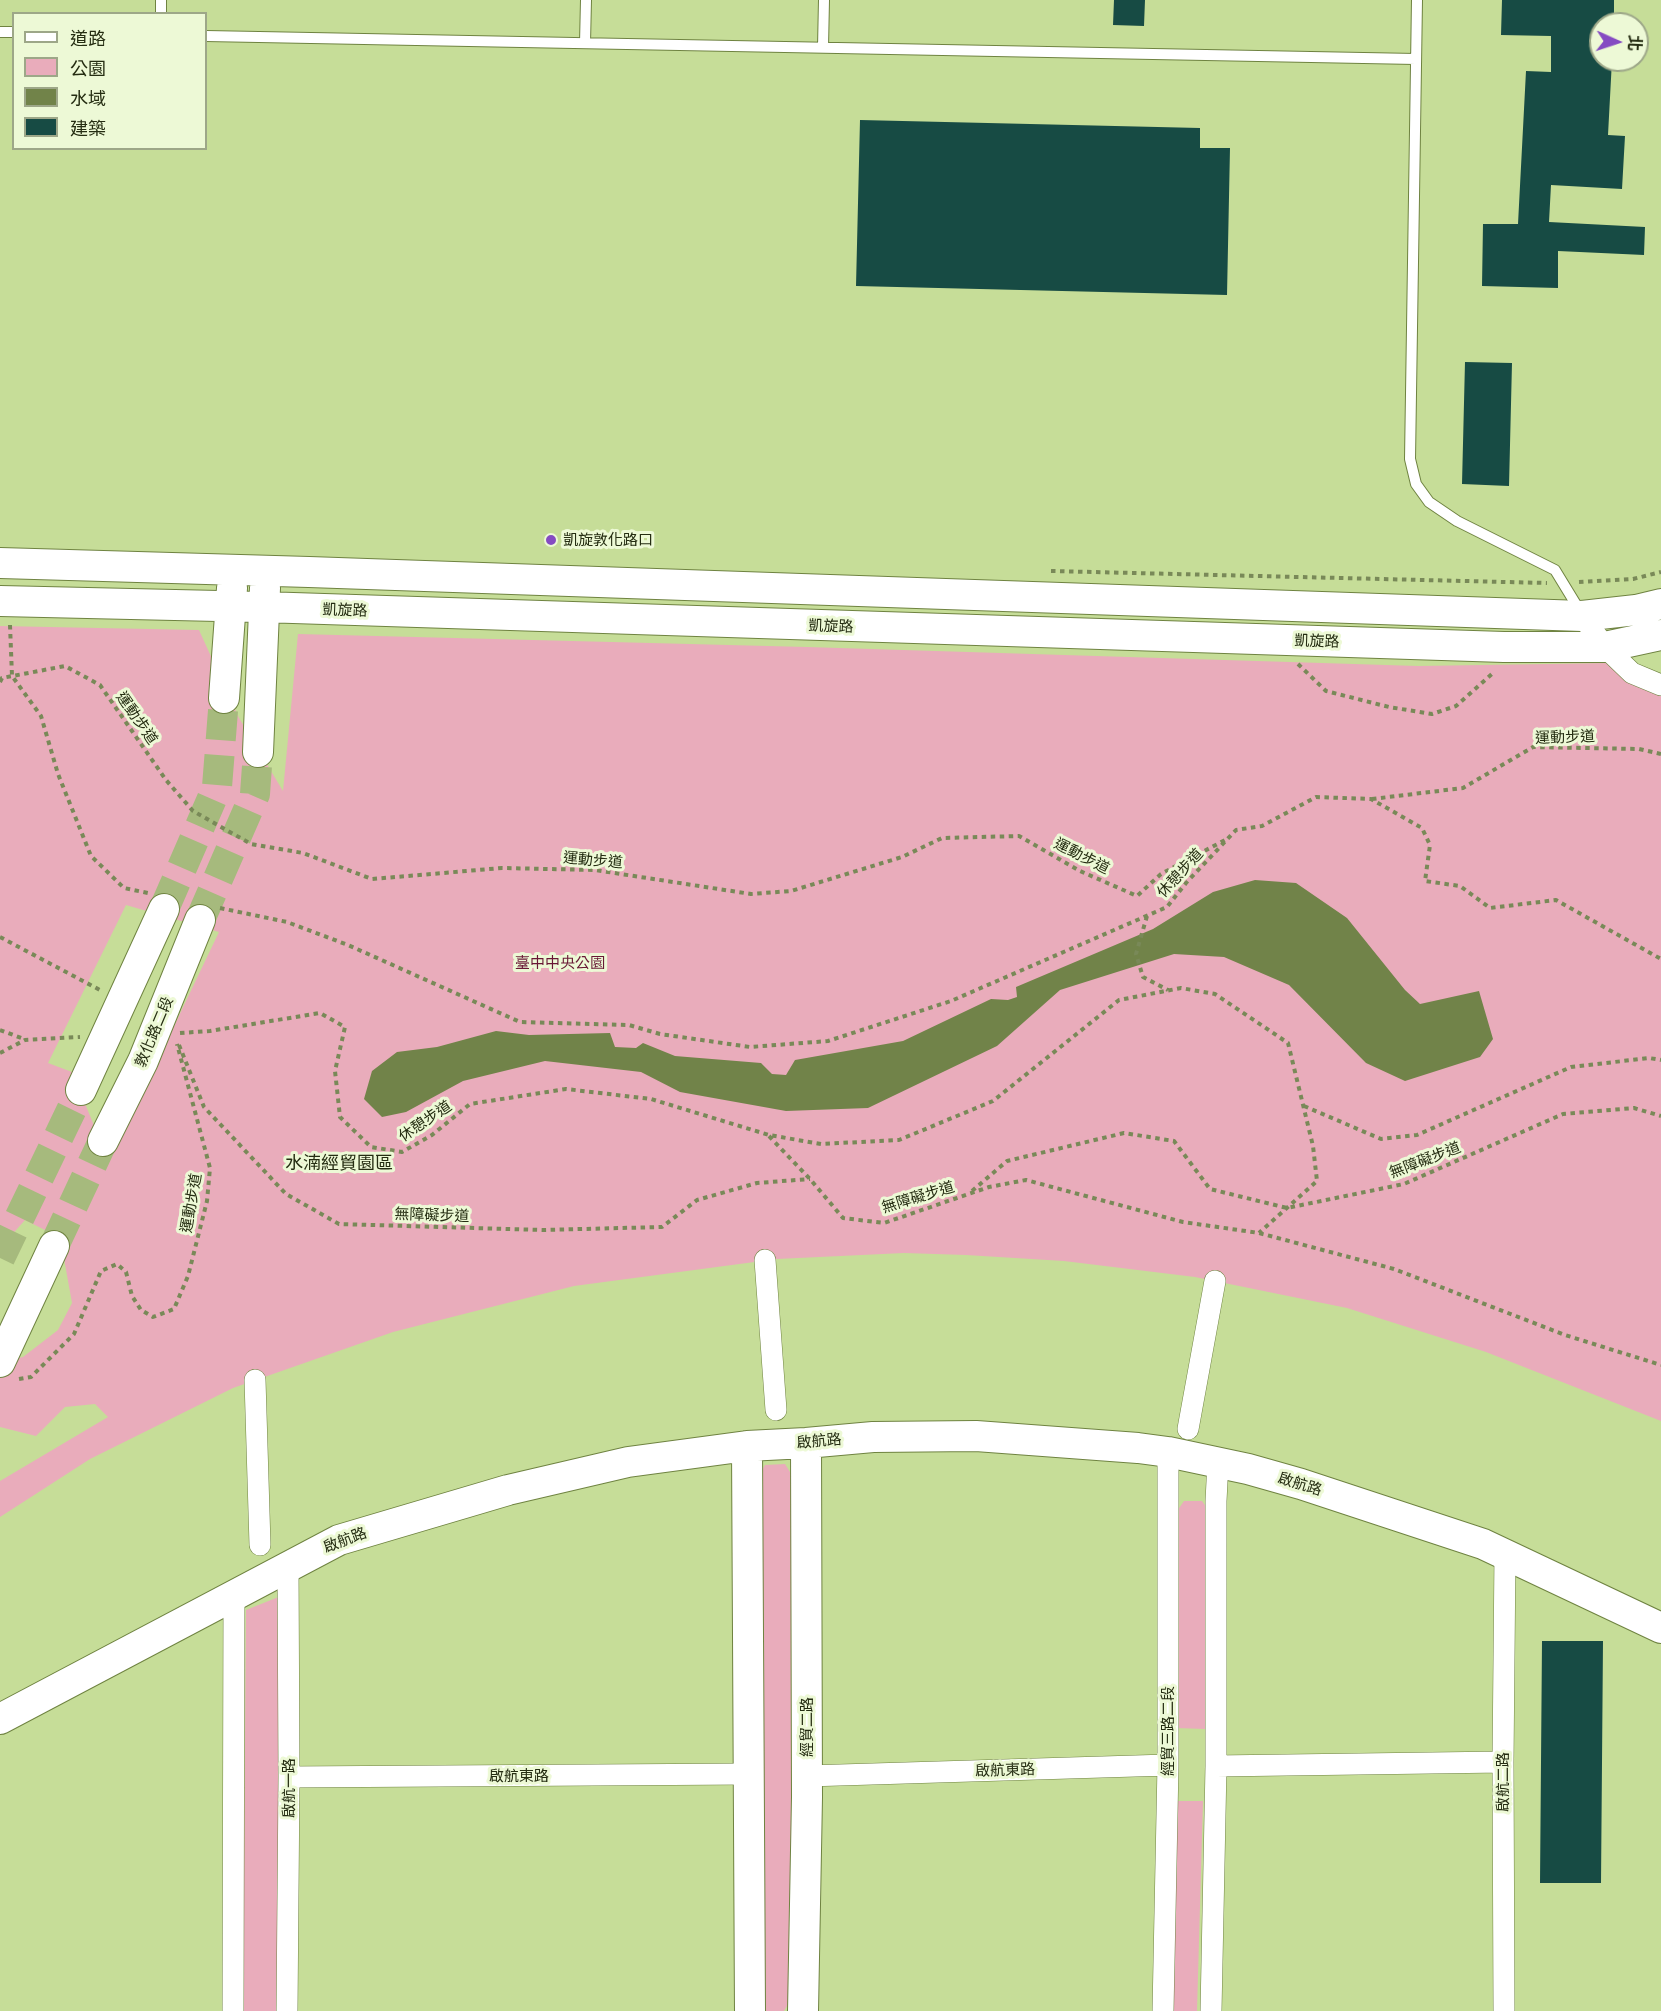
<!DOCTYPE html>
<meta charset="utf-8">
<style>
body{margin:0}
#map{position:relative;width:1661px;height:2011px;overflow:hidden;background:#c6dd98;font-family:Commissioner,"Noto Sans TC",sans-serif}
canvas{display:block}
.legend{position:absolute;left:12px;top:12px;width:195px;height:138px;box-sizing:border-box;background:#edf9d6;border:2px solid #9da788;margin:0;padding:8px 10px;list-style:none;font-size:18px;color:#252d12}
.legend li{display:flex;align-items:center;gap:12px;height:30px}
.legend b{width:30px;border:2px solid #9da788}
.north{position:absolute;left:1589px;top:12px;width:60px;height:60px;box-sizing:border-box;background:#edf9d6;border:2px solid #9da788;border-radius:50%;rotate:93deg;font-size:16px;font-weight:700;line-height:24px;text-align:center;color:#252d12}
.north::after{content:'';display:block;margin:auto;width:21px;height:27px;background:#854bc2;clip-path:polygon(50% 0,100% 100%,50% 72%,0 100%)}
</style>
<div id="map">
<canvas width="1661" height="2011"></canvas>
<ul class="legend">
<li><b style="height:8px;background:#fff"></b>道路</li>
<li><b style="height:16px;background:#e9acbb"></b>公園</li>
<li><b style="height:16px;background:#718349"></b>水域</li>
<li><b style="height:16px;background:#174b44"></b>建築</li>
</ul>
<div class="north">北</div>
</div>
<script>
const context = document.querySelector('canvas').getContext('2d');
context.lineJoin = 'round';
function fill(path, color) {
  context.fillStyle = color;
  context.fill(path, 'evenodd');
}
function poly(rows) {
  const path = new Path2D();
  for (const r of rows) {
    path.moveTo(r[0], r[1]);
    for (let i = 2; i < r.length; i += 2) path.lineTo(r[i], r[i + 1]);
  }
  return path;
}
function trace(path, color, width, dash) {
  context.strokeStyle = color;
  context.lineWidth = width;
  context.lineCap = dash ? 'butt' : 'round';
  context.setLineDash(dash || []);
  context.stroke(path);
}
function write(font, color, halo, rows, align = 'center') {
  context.font = font + ' Commissioner,"Noto Sans TC",sans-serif';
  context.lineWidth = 6;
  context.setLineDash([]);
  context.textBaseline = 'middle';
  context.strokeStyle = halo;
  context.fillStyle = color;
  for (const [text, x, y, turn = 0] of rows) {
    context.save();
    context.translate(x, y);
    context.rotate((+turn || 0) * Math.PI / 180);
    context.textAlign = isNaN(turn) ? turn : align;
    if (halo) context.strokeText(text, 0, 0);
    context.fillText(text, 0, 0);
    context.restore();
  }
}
fill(poly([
 [0,626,199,630,239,718,283,791,298,634,807,647,1418,666,1610,663,1661,691,1661,1421,1486,1352,1347,1308,1195,1277,1064,1261,966,1255,904,1253,777,1259,574,1286,393,1332,233,1388,90,1459,0,1517,0,1481,108,1417,95,1404,65,1407,36,1436,0,1427,0,1362,23,1357,58,1330,72,1303,63,1253,45,1230,25,1220,0,1248],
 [126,905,219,932,109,1162,72,1072,48,1063],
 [785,1464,795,1480,796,1767,790,2001,784,2011,766,2011,759,2002,756,1481,765,1465],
 [1184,1501,1202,1501,1209,1511,1205,1729,1175,1728,1177,1511],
 [281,1596,277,2011,243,2011,246,1610],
 [1176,1801,1203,1801,1197,2011,1172,2011]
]), '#e9acbb');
fill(poly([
 [1255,880,1296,883,1347,918,1405,990,1420,1004,1479,991,1493,1039,1480,1057,1405,1081,1366,1063,1289,985,1224,957,1174,954,1060,990,997,1046,868,1108,786,1111,680,1092,641,1072,545,1061,463,1081,406,1112,382,1117,364,1099,372,1071,397,1052,437,1047,496,1031,529,1035,610,1033,615,1047,636,1048,643,1043,675,1056,761,1063,772,1074,786,1075,795,1060,903,1041,991,999,1008,1000,1017,997,1016,987,1153,929,1213,892]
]), '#718349');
fill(poly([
 [1114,0,1145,0,1144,26,1113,25],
 [1502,0,1614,0,1614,24,1601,24,1601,60,1612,60,1608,135,1625,136,1622,189,1551,185,1549,222,1645,227,1644,255,1558,251,1558,288,1482,286,1483,224,1518,224,1526,71,1551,72,1551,36,1501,35],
 [860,120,1200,128,1200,148,1230,148,1227,295,856,286],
 [1465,362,1512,363,1509,486,1462,484],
 [1542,1641,1603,1641,1601,1883,1540,1883]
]), '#174b44');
trace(poly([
 [164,909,217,787,224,698],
 [200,920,255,794,258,752],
 [54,1246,103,1141],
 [0,1258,81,1090]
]), '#a6ba7d', 30, [30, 15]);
const lane = poly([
 [1417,0,1410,459,1416,484,1429,502,1457,521,1555,570,1580,611],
 [161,14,161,0],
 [0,32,14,32],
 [206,36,1416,59],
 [585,43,586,0],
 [823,47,824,0]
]);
const street = poly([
 [1582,616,1605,647,1632,673,1661,685],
 [765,1260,776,1410],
 [255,1380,260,1545],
 [1188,1429,1215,1281],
 [1216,1766,1503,1762],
 [807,1776,1168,1765],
 [289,1777,748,1774],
 [233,2011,234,1594],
 [287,2011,289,1777,288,1565],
 [1163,2011,1168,1765,1168,1452],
 [1211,2011,1216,1766,1216,1501,1218,1462],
 [1504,2011,1503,1762,1505,1554]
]);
const secondary = poly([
 [0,563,309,572,1582,616,1636,610,1661,604],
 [0,601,262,607,1504,647,1605,647,1661,635],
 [224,698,232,588],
 [258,752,265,588],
 [81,1090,164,909],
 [103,1141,143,1061,200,920],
 [0,1362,54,1246],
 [747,1446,750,2011],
 [0,1719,339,1540,508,1490,628,1462,747,1446,806,1443,873,1437,976,1436,1138,1448,1168,1452,1248,1469,1301,1484,1483,1544,1661,1628],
 [803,2011,807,1797,806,1443]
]);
trace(lane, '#6f8341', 12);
trace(street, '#6f8341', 22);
trace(secondary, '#6f8341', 32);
trace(poly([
 [1051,571,1547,583],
 [1579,582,1633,579,1661,572],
 [10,625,12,676,41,716,58,774,91,856,124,888,148,893],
 [1298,664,1326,691,1389,707,1432,714,1456,706,1494,672],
 [0,682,2,678,65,666,100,685,166,780,193,811,251,844,303,853,372,879,502,868,595,870,751,894,791,891,902,857,942,838,1019,836,1080,871,1137,896,1161,874,1225,840],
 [1372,799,1463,788,1533,747,1639,749,1661,754],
 [220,908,287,922,348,945,520,1022,629,1025,660,1034,750,1047,828,1041,951,1001,1167,907,1186,883,1236,830,1262,826,1316,797,1371,799,1422,828,1430,845,1425,881,1460,886,1490,908,1556,900,1661,959],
 [1147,916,1136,954,1143,977,1168,990],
 [0,937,100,990],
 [0,1030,24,1039],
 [180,1033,210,1031,320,1013,345,1027,335,1071,340,1117,371,1147,402,1152,432,1135,470,1104,566,1089,651,1099,769,1135,821,1144,899,1140,993,1101,1119,1000,1181,988,1215,994,1288,1043,1313,1146,1317,1181,1259,1233],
 [179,1045,204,1107,286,1194,339,1224,542,1230,662,1227,697,1200,757,1183,810,1179],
 [0,1053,25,1040,80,1037],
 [1304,1106,1381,1139,1417,1135,1571,1067,1649,1058,1661,1060],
 [769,1136,810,1179,843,1218,884,1223,989,1187,1026,1180,1183,1222,1259,1233,1394,1269,1565,1335,1661,1365],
 [972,1191,1007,1161,1124,1133,1174,1141,1210,1189,1287,1208,1404,1184,1563,1114,1634,1108,1661,1116],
 [19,1379,31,1377,74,1334,101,1271,117,1264,126,1272,132,1296,141,1310,153,1317,174,1309,188,1276,207,1201,210,1168,177,1044]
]), '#798958', 4, [4.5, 4.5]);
trace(lane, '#fff', 10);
trace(street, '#fff', 21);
trace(secondary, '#fff', 30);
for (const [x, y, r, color] of [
 [551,540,6,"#854bc2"]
]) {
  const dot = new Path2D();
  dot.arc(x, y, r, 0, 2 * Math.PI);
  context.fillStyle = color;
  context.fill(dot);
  trace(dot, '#edf9d6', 2);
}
write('15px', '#252d12', '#edf9d6', [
 ["凱旋敦化路口",563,540]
], 'left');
write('15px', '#252d12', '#edf9d6', [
 ["凱旋路",345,610,2],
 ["凱旋路",831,626,2],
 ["凱旋路",1317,641,2],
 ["運動步道",137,718,55],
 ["運動步道",1565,737,-2],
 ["運動步道",1082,856,27],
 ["運動步道",593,860,5],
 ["休憩步道",1180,873,-48],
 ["敦化路二段",154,1032,-67],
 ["休憩步道",425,1121,-34],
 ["無障礙步道",1425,1160,-21],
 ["無障礙步道",918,1197,-17],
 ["運動步道",191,1203,-80],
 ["無障礙步道",432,1215,2],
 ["啟航路",819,1441,-5],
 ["啟航路",1300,1484,17],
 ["啟航路",345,1540,-21],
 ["經貿二路",807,1727,-90],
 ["經貿三路二段",1168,1731,-90],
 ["啟航東路",1005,1770,-2],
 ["啟航東路",519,1776],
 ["啟航二路",1503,1782,-90],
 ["啟航一路",289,1788,-90]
]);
write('15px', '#681835', '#edf9d6', [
 ["臺中中央公園",560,963]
]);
write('18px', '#252d12', '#edf9d6', [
 ["水湳經貿園區",339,1163]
]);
</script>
